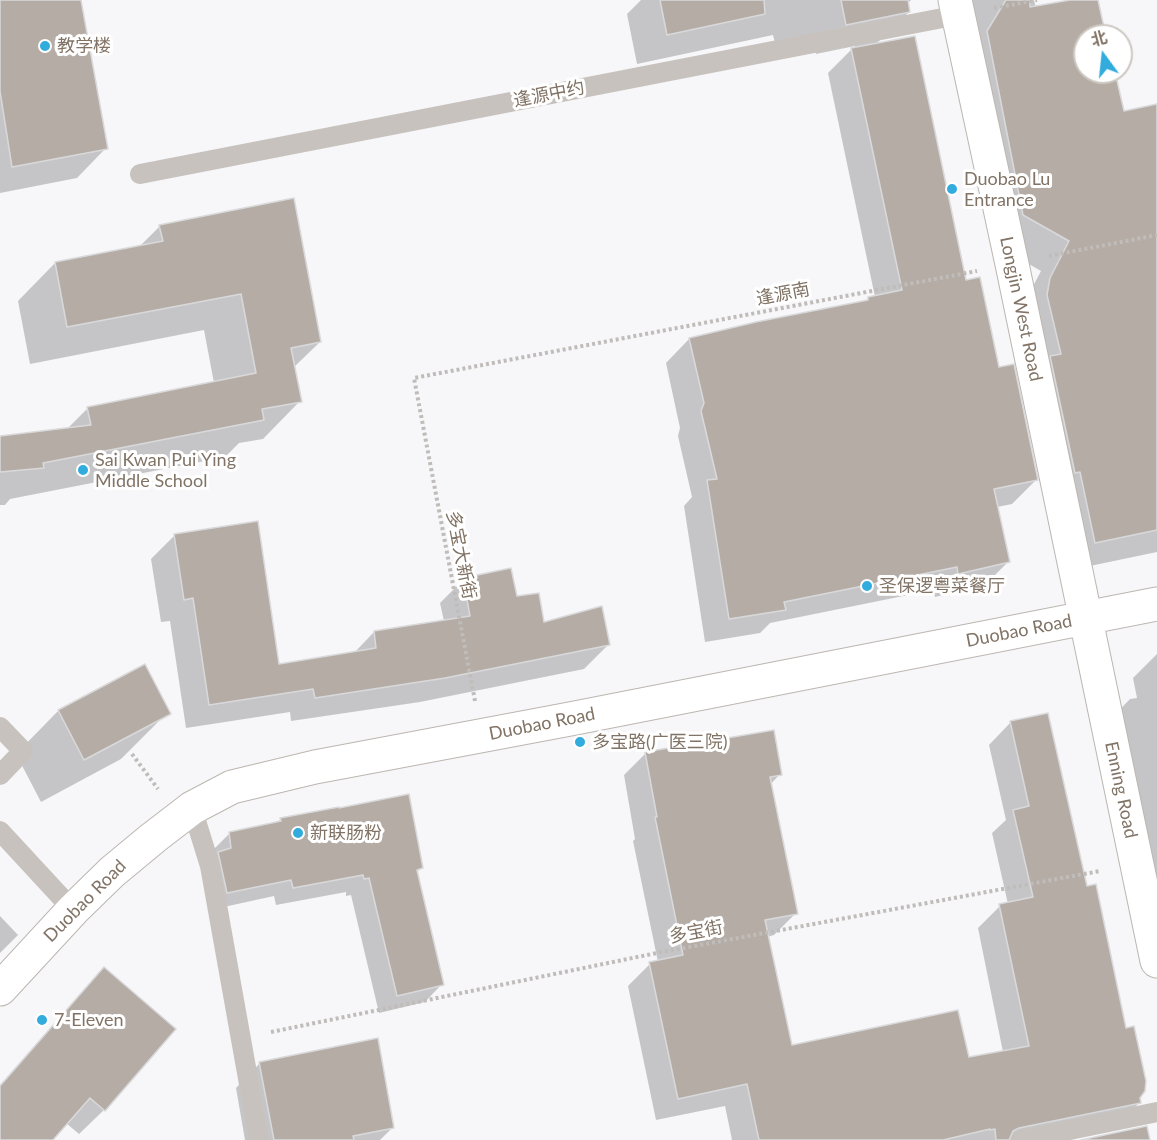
<!DOCTYPE html>
<meta charset="utf-8">
<style>
body{margin:0}
#map{position:relative;width:1157px;height:1140px;overflow:hidden;background:#f7f7f9;font-family:Lato,"Noto Sans SC",sans-serif}
canvas{display:block}
.north{position:absolute;left:1073px;top:24px;width:60px;height:60px;box-sizing:border-box;background:#fff;border:2px solid #cdc7c1;border-radius:50%;rotate:345deg;font-size:16px;font-weight:700;line-height:24px;text-align:center;color:#817365}
.north::after{content:'';display:block;margin:auto;width:21px;height:27px;background:#32abdd;clip-path:polygon(50% 0,100% 100%,50% 72%,0 100%)}
</style>
<div id="map">
<canvas width="1157" height="1140"></canvas>
<div class="north">北</div>
</div>
<script>
const context = document.querySelector('canvas').getContext('2d');
context.lineJoin = 'round';
function fill(path, color) {
  context.fillStyle = color;
  context.fill(path, 'evenodd');
}
function poly(rows) {
  const path = new Path2D();
  for (const r of rows) {
    path.moveTo(r[0], r[1]);
    for (let i = 2; i < r.length; i += 2) path.lineTo(r[i], r[i + 1]);
  }
  return path;
}
function trace(path, color, width, dash) {
  context.strokeStyle = color;
  context.lineWidth = width;
  context.lineCap = dash ? 'butt' : 'round';
  context.setLineDash(dash || []);
  context.stroke(path);
}
function write(font, color, halo, rows, align = 'center') {
  context.font = font + ' Lato,"Noto Sans SC",sans-serif';
  context.lineWidth = 6;
  context.setLineDash([]);
  context.textBaseline = 'middle';
  context.strokeStyle = halo;
  context.fillStyle = color;
  for (const [text, x, y, turn = 0] of rows) {
    context.save();
    context.translate(x, y);
    context.rotate((+turn || 0) * Math.PI / 180);
    context.textAlign = isNaN(turn) ? turn : align;
    if (halo) context.strokeText(text, 0, 0);
    context.fillText(text, 0, 0);
    context.restore();
  }
}
fill(poly([
 [0,0,79,0,106,148,77,178,0,193],
 [641,0,911,0,907,4,909,12,875,45,998,369,1036,480,1012,504,997,507,1009,561,985,585,935,597,933,590,770,623,760,633,705,642,684,506,692,497,678,436,680,428,666,363,689,339,865,302,869,298,875,297,828,73,855,46,816,54,814,43,777,51,773,35,637,64,627,14],
 [946,0,1034,0,1036,8,1078,0,1096,0,1105,36,1085,36,1085,72,1113,72,1123,113,1157,105,1157,552,1066,571,1021,309,1041,271,994,244],
 [160,226,320,342,293,368,300,401,263,439,239,443,225,457,10,499,5,505,0,505,0,438,67,429,88,408,214,383,204,330,30,364,18,301,55,263,139,247],
 [175,535,278,665,353,654,374,632,444,621,440,603,464,579,516,598,543,624,608,645,584,669,420,702,291,721,290,712,186,728,170,621,161,622,151,559],
 [1157,654,1157,972,1103,727,1130,699,1137,698,1133,678],
 [135,671,164,716,121,759,41,802,16,754,58,711],
 [1011,722,1086,888,1139,1103,1117,1125,1043,1140,732,1140,725,1106,656,1120,628,986,650,964,658,962,633,841,635,839,624,775,646,753,780,774,770,785,796,913,774,935,767,937,791,1047,968,1059,1003,1052,978,928,1000,906,1008,904,992,833,1006,820,989,745],
 [281,819,421,868,416,873,442,984,425,1002,379,1013,351,895,346,896,346,892,276,905,274,896,210,910,212,851,229,834,277,823],
 [0,916,18,935,0,953],
 [104,969,104,1110,79,1134,66,1123,51,1140,0,1140,0,1085,80,994],
 [260,1063,392,1128,380,1140,245,1140,236,1088]
]), '#0003');
const building = poly([
 [0,0,81,0,108,149,12,167,0,91,0,0],
 [660,0,764,0,765,14,667,35,660,0],
 [841,0,908,0,910,12,846,25,841,0],
 [1006,0,1030,0,1030,7,1070,0,1098,0,1106,36,1085,36,1085,72,1115,72,1124,111,1157,104,1157,530,1095,543,1080,472,1075,473,1050,356,1061,354,1047,295,1050,278,1069,241,1023,215,987,31,1006,0],
 [915,36,966,280,980,277,999,367,1014,364,1038,480,994,489,1010,562,958,574,957,567,784,602,786,610,729,619,707,480,717,479,701,411,704,403,689,338,756,322,868,300,868,297,902,290,851,48,915,36],
 [294,198,321,342,291,348,302,402,262,409,264,420,43,463,44,468,0,472,0,436,91,425,87,407,256,373,241,294,67,327,55,262,163,241,159,225,294,198],
 [258,521,279,664,376,648,374,631,470,616,463,578,511,568,517,596,539,593,544,622,602,606,610,645,445,678,315,698,313,689,209,705,193,598,184,600,174,534,258,521],
 [145,664,171,714,84,760,58,710,145,664],
 [1048,713,1087,886,1096,884,1126,1028,1134,1026,1146,1081,1145,1091,1140,1098,1141,1103,1019,1128,1013,1131,1009,1140,996,1140,995,1129,990,1130,990,1129,943,1140,759,1140,747,1084,678,1099,649,962,683,955,655,817,657,817,645,752,774,730,782,775,770,777,798,914,765,920,792,1045,958,1010,969,1057,1029,1046,999,904,1033,897,1013,810,1029,806,1010,721,1048,713],
 [409,794,423,868,417,870,444,985,397,996,369,878,364,879,363,875,293,888,291,880,227,893,218,852,231,848,229,832,281,821,280,818,339,807,339,808,409,794],
 [104,967,176,1029,105,1111,90,1098,53,1140,0,1140,0,1086,104,967],
 [378,1038,394,1128,353,1136,354,1140,274,1140,259,1062,378,1038],
 [1147,1126,1150,1140,1081,1140,1147,1126]
]);
fill(building, '#b4aca5');
trace(building, '#d9d9db', 1.5);
const secondary = poly([
 [955,0,1012,264,1157,961],
 [0,989,73,910,112,872,153,838,192,808,232,787,315,767,570,719,1157,604]
]);
trace(secondary, '#bcb6b0', 35);
trace(poly([
 [994,8,1037,0],
 [1049,256,1157,235],
 [475,701,414,378,977,271],
 [132,754,158,789],
 [271,1032,657,953,1100,871]
]), '#bfbcb9', 4, [3, 3]);
trace(poly([
 [140,174,958,15],
 [0,727,23,751,0,775],
 [192,808,210,866,259,1140],
 [0,831,73,910],
 [1021,1140,1157,1112]
]), '#c7c2be', 20);
trace(secondary, '#fff', 33);
for (const [x, y, r, color] of [
 [45,46,6,"#32abdd"],
 [952,189,6,"#32abdd"],
 [83,470,6,"#32abdd"],
 [867,586,6,"#32abdd"],
 [580,742,6,"#32abdd"],
 [298,833,6,"#32abdd"],
 [42,1020,6,"#32abdd"]
]) {
  const dot = new Path2D();
  dot.arc(x, y, r, 0, 2 * Math.PI);
  context.fillStyle = color;
  context.fill(dot);
  trace(dot, '#fff', 2);
}
write('18px', '#817365', '#fff', [
 ["教学楼",57,46],
 ["Duobao Lu",964,179],
 ["Entrance",964,200],
 ["Sai Kwan Pui Ying",95,460],
 ["Middle School",95,481],
 ["圣保逻粤菜餐厅",879,586],
 ["多宝路(广医三院)",592,742],
 ["新联肠粉",310,833],
 ["7-Eleven",54,1020]
], 'left');
write('18px', '#817365', '#fff', [
 ["逢源中约",549,94,-11],
 ["逢源南",783,294,-11],
 ["Longjin West Road",1021,309,78],
 ["多宝大新街",461,555,79],
 ["Duobao Road",1019,631,-11],
 ["Duobao Road",542,724,-11],
 ["Enning Road",1121,790,78],
 ["Duobao Road",85,901,-45],
 ["多宝街",696,932,-11]
]);
</script>
